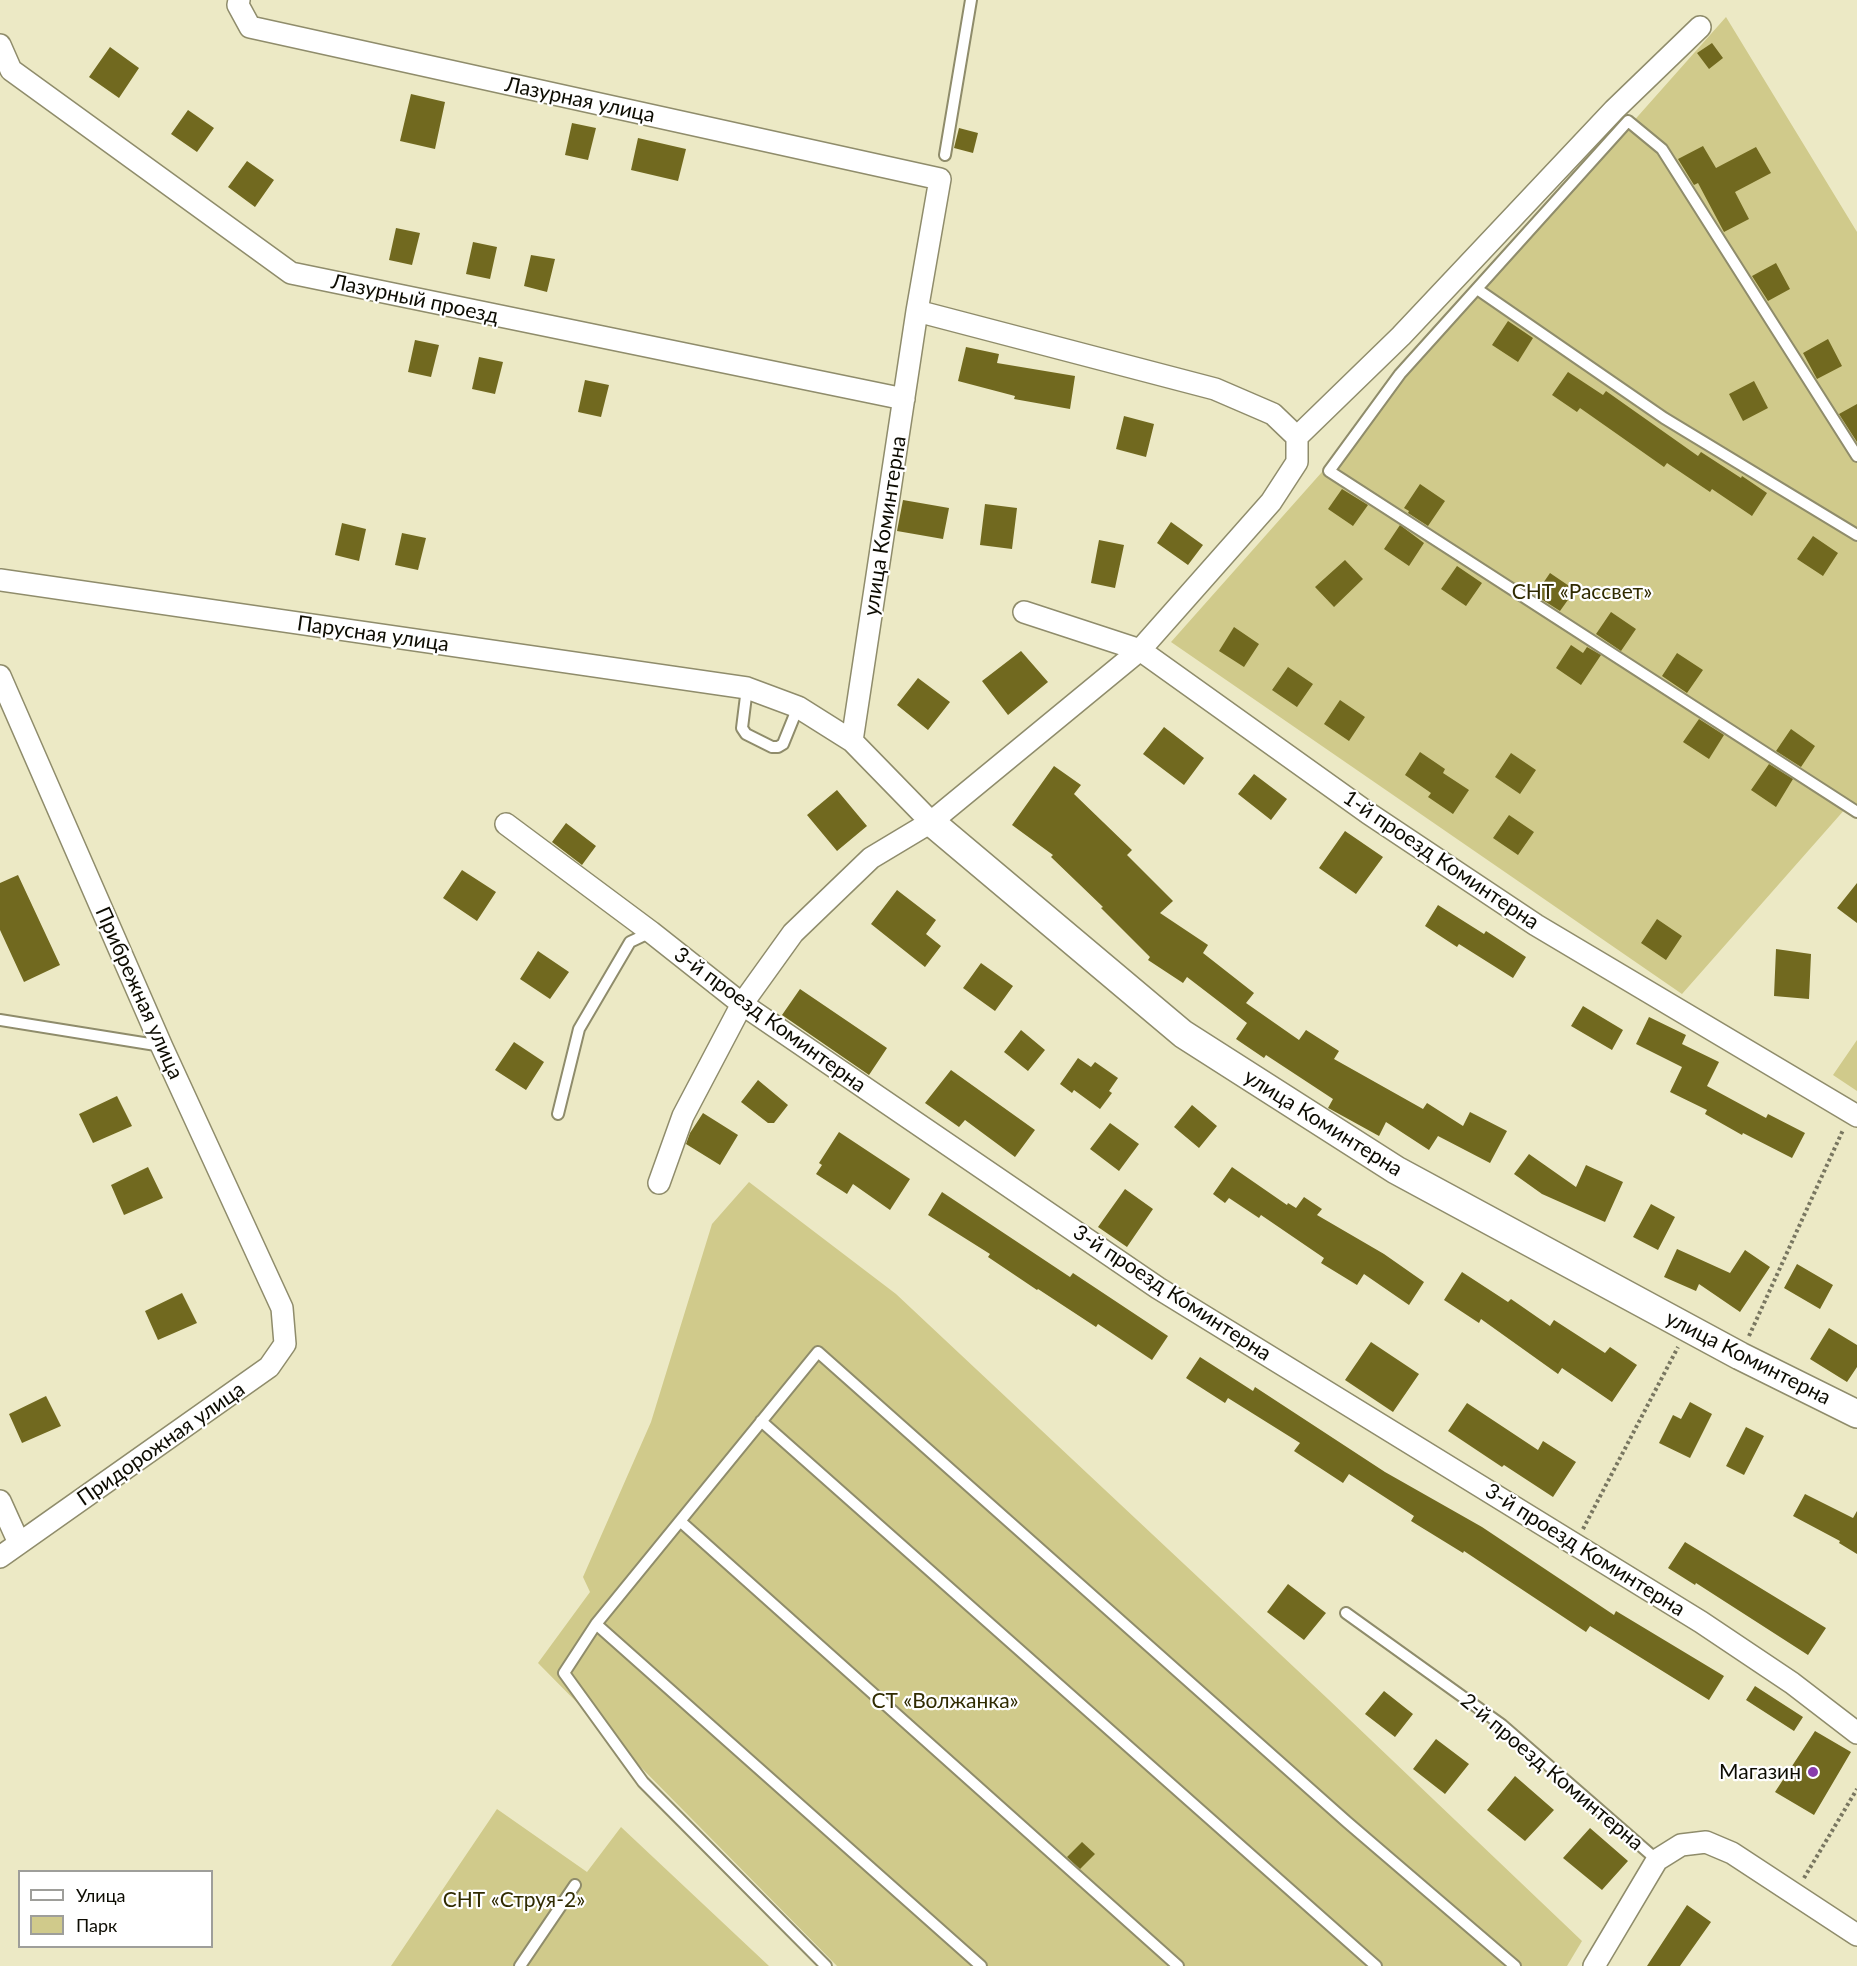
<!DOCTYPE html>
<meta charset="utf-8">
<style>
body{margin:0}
#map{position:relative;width:1857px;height:1966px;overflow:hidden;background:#ece9c5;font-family:Lato,sans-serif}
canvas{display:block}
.legend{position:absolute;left:18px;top:1870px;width:195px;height:78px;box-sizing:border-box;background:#fff;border:2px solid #9e9e9a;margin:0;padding:8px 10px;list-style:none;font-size:18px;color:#0d0c02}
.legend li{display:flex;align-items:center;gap:12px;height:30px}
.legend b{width:30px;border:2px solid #9e9e9a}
</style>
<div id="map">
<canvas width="1857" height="1966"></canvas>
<ul class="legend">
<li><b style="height:8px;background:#fff"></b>Улица</li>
<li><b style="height:16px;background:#d0ca8b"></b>Парк</li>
</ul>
</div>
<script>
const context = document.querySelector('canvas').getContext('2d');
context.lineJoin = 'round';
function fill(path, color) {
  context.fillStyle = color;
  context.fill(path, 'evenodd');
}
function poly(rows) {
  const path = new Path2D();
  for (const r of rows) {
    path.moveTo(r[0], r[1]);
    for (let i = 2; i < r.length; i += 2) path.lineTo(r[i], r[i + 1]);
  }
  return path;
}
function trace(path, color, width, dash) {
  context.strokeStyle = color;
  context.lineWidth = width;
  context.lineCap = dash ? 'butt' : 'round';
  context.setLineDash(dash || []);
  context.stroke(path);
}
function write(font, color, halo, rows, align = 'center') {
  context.font = font + ' Lato,sans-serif';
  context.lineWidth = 4.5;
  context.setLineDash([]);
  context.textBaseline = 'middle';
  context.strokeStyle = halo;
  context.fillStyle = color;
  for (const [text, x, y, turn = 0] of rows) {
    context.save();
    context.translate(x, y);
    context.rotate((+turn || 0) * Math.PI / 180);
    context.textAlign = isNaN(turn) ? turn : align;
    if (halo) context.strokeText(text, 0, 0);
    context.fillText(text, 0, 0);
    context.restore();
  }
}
fill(poly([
 [1726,17,1857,232,1857,817,1846,808,1682,994,1171,642],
 [1857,1040,1857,1091,1833,1075],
 [749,1182,896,1294,1328,1699,1582,1941,1567,1966,837,1966,538,1663,590,1592,583,1577,651,1422,712,1224],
 [497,1809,587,1872,621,1827,769,1966,391,1966]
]), '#d0ca8b');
fill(poly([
 [1712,43,1723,58,1709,69,1697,53],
 [110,47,139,68,119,98,89,77],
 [411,94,445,102,435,149,400,141],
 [188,110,214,128,197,152,171,134],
 [572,123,596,128,588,160,565,155],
 [959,128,978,133,973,153,954,148],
 [638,138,686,149,678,181,631,170],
 [1703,146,1716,168,1756,147,1771,173,1735,192,1749,219,1724,232,1698,183,1694,185,1678,159],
 [247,161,274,180,255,207,228,187],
 [396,228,420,233,412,265,389,260],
 [473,242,497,247,490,279,466,274],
 [531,255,555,259,547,292,524,286],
 [1776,263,1790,289,1768,301,1752,276],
 [1508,321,1533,338,1518,362,1492,345],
 [1828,339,1842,366,1817,379,1803,353],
 [415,340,439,345,431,377,408,372],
 [966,347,999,354,997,363,1075,376,1070,409,1014,399,1015,396,958,381],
 [479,357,503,362,495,394,472,389],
 [1568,372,1603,395,1606,391,1698,456,1701,452,1741,478,1742,476,1767,493,1752,516,1712,489,1710,492,1667,463,1664,467,1580,408,1577,412,1552,395],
 [585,380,609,385,601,417,578,412],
 [1754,381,1768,408,1743,421,1729,394],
 [1857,404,1857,442,1839,414],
 [1124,416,1154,424,1146,457,1116,449],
 [1420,484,1445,501,1428,526,1408,513,1409,511,1404,508],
 [1342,489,1368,505,1353,526,1328,509],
 [903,500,949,508,943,539,897,531],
 [985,504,1017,508,1012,549,980,545],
 [1171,522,1203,545,1188,565,1157,543],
 [342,523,366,529,359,561,335,555],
 [1400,525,1424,543,1409,566,1384,549],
 [402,533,426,538,418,570,395,565],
 [1813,536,1838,553,1823,576,1797,559],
 [1099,540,1124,545,1115,588,1091,583],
 [1345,560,1363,579,1334,607,1315,587],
 [1457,566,1482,583,1466,606,1441,589],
 [1550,573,1575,590,1560,611,1535,595],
 [1611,612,1636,629,1621,651,1596,634],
 [1234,627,1259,644,1244,667,1219,651],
 [1571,645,1583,653,1587,647,1601,655,1581,685,1556,668],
 [1021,651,1048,682,1008,715,982,681],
 [1677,653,1703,670,1687,693,1662,676],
 [1288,667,1313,684,1297,707,1272,690],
 [918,678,950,702,928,730,897,705],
 [1340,700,1365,717,1349,741,1324,724],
 [1699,719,1724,735,1709,759,1683,742],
 [1164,727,1204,758,1184,785,1143,754],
 [1791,729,1815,746,1801,767,1776,751],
 [1420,752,1445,769,1443,773,1469,790,1453,814,1428,797,1431,793,1405,775],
 [1511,753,1536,770,1520,794,1495,777],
 [1769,764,1793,779,1776,807,1751,790],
 [1054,766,1081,785,1074,794,1132,850,1127,855,1173,901,1160,913,1208,945,1203,953,1254,993,1246,1003,1299,1040,1306,1030,1339,1051,1334,1059,1423,1109,1427,1103,1463,1126,1470,1112,1507,1131,1490,1163,1438,1136,1429,1150,1386,1122,1379,1136,1330,1109,1328,1108,1333,1099,1266,1055,1264,1058,1236,1039,1247,1023,1187,977,1183,983,1148,960,1150,957,1101,908,1103,907,1051,857,1053,855,1012,825],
 [1254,774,1287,799,1271,820,1238,794],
 [837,790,867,826,837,851,807,815],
 [1509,815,1534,832,1518,855,1493,838],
 [566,823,596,846,582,865,552,842],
 [1345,831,1383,857,1356,894,1319,868],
 [462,870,496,892,477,921,443,898],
 [18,875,60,965,24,982,0,930,0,883],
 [1857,883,1857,923,1837,908],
 [897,890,936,920,926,934,941,946,925,967,871,924],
 [1438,905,1484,934,1486,931,1526,957,1513,978,1459,944,1457,947,1425,926],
 [1657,919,1682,936,1666,960,1641,943],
 [1776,949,1811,954,1809,999,1774,996],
 [538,951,569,972,550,999,520,979],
 [981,963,1013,986,995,1011,963,988],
 [800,989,887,1048,869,1075,782,1015],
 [1583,1006,1623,1030,1612,1050,1571,1026],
 [1649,1017,1686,1035,1682,1044,1719,1062,1707,1086,1766,1118,1768,1114,1805,1133,1792,1158,1743,1133,1742,1135,1705,1114,1707,1110,1670,1092,1682,1067,1636,1044],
 [1021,1030,1045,1050,1028,1071,1004,1052],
 [514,1042,544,1062,526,1090,495,1070],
 [1078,1058,1091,1067,1095,1062,1118,1078,1109,1091,1112,1093,1100,1109,1074,1090,1072,1093,1060,1084],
 [951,1070,1035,1130,1015,1157,965,1120,959,1127,925,1103],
 [758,1080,788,1105,774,1123,768,1123,741,1102],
 [117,1096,132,1126,93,1143,79,1114],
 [1192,1105,1217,1126,1199,1148,1174,1127],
 [703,1113,738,1135,720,1165,686,1144,690,1133],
 [1110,1123,1139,1144,1119,1171,1090,1149],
 [839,1132,910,1179,890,1210,853,1184,847,1194,816,1174,822,1165,819,1163],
 [1529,1154,1576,1187,1586,1165,1623,1182,1605,1222,1542,1194,1514,1174],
 [148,1167,163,1198,124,1215,111,1185],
 [1232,1167,1287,1205,1288,1203,1296,1208,1304,1197,1322,1209,1317,1215,1384,1254,1424,1282,1409,1305,1364,1274,1357,1285,1321,1263,1324,1258,1261,1215,1259,1218,1229,1198,1225,1203,1213,1194],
 [1125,1189,1153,1209,1127,1247,1098,1227],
 [942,1192,1070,1277,1073,1273,1168,1336,1152,1360,1098,1324,1096,1327,1038,1289,1037,1290,988,1257,990,1254,928,1215],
 [1651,1204,1675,1217,1658,1250,1633,1237],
 [1677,1249,1730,1273,1745,1250,1770,1267,1740,1312,1699,1284,1696,1291,1664,1277],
 [1797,1264,1833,1285,1820,1309,1784,1288],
 [1462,1272,1508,1302,1511,1299,1550,1326,1554,1320,1605,1353,1610,1347,1637,1365,1612,1402,1562,1368,1558,1374,1481,1319,1479,1323,1444,1300],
 [182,1293,197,1323,158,1340,145,1311],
 [1829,1328,1857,1345,1857,1367,1847,1382,1810,1359],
 [1371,1342,1419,1374,1393,1412,1345,1380],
 [1200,1357,1253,1391,1255,1387,1385,1472,1482,1527,1614,1615,1616,1611,1724,1676,1709,1700,1590,1626,1586,1632,1464,1551,1463,1553,1411,1521,1414,1516,1349,1474,1343,1483,1294,1451,1300,1443,1228,1398,1225,1403,1186,1378],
 [46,1396,61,1426,22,1443,9,1414],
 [1690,1402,1712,1414,1690,1458,1659,1443,1673,1415,1681,1419],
 [1467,1403,1538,1450,1543,1441,1576,1462,1553,1497,1504,1465,1502,1467,1448,1431],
 [1746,1427,1764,1436,1744,1475,1726,1466],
 [1805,1494,1853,1518,1857,1511,1857,1554,1839,1543,1840,1541,1793,1516],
 [1685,1542,1826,1628,1808,1655,1696,1583,1695,1585,1668,1568],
 [1288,1584,1326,1613,1304,1640,1267,1612],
 [1755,1686,1803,1717,1794,1731,1746,1700],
 [1384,1691,1413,1714,1395,1737,1365,1714],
 [1815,1731,1851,1752,1814,1815,1775,1792],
 [1436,1739,1469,1764,1445,1794,1413,1769],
 [1515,1776,1554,1810,1525,1841,1487,1810],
 [1590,1828,1628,1861,1602,1890,1563,1858],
 [1082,1842,1095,1854,1080,1869,1067,1857],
 [1687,1905,1711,1922,1680,1966,1647,1966]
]), '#71691f');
const service = poly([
 [945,155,971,0],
 [1477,289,1664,418,1857,535],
 [1857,456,1662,149,1628,121,1400,374,1329,471,1857,812],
 [747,688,742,728,746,734,772,747,778,747,783,744,798,707],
 [0,1020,162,1046],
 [558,1114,579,1029,630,942,651,932],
 [761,1421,1376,1966],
 [680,1521,1178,1966],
 [1346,1613,1502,1725,1657,1860],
 [596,1624,564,1673,643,1782,826,1966],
 [520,1966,575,1885],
 [981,1966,596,1624,818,1352,1347,1822,1515,1966]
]);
const minor = poly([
 [239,0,238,5,250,27,940,179,917,311,852,741],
 [0,45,11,70,291,273,904,399],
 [917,311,1215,389,1273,414,1297,437],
 [0,580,747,688,798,707,852,741,931,822],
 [1024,612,1140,650,1368,813,1536,925,1857,1116],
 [0,676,162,1047,282,1308,285,1344,269,1367,0,1557],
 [506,824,651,932,742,1004,1158,1288,1701,1622,1792,1683,1857,1733],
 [659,1183,683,1116,742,1004,793,933,871,858,931,822,1140,650,1271,502,1297,462,1297,437,1401,336,1614,110,1700,27],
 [0,1501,19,1543],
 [1594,1966,1657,1860,1681,1845,1706,1842,1732,1853,1857,1935]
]);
const tertiary = poly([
 [931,822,1183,1034,1396,1170,1740,1356,1857,1414]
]);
trace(service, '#8f8c6b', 14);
trace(minor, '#8f8c6b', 24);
trace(tertiary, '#8f8c6b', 30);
trace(poly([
 [1749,1336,1843,1130],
 [1583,1529,1678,1347],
 [1804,1878,1857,1789]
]), '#787660', 4, [3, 3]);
trace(service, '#fff', 10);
trace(minor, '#fff', 21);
trace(tertiary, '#fff', 27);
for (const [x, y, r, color] of [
 [1813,1772,6,"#883bac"]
]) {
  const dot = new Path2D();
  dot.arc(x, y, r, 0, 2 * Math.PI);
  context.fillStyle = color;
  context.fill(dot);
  trace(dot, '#fff', 2);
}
write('21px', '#0d0c02', '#fff', [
 ["Лазурная улица",580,100,12],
 ["Лазурный проезд",415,299,12],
 ["улица Коминтерна",885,526,-81],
 ["Парусная улица",373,634,8],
 ["1-й проезд Коминтерна",1441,860,34],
 ["Прибрежная улица",139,993,66],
 ["3-й проезд Коминтерна",770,1020,36],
 ["улица Коминтерна",1323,1123,32],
 ["3-й проезд Коминтерна",1172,1293,33],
 ["улица Коминтерна",1748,1358,27],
 ["Придорожная улица",161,1444,-35],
 ["3-й проезд Коминтерна",1585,1550,32],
 ["2-й проезд Коминтерна",1552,1772,40]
]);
write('21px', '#302b01', '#fff', [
 ["СНТ «Рассвет»",1582,592],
 ["СТ «Волжанка»",945,1701],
 ["СНТ «Струя-2»",514,1900]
]);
write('21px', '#0d0c02', '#fff', [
 ["Магазин",1801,1772]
], 'right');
</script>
